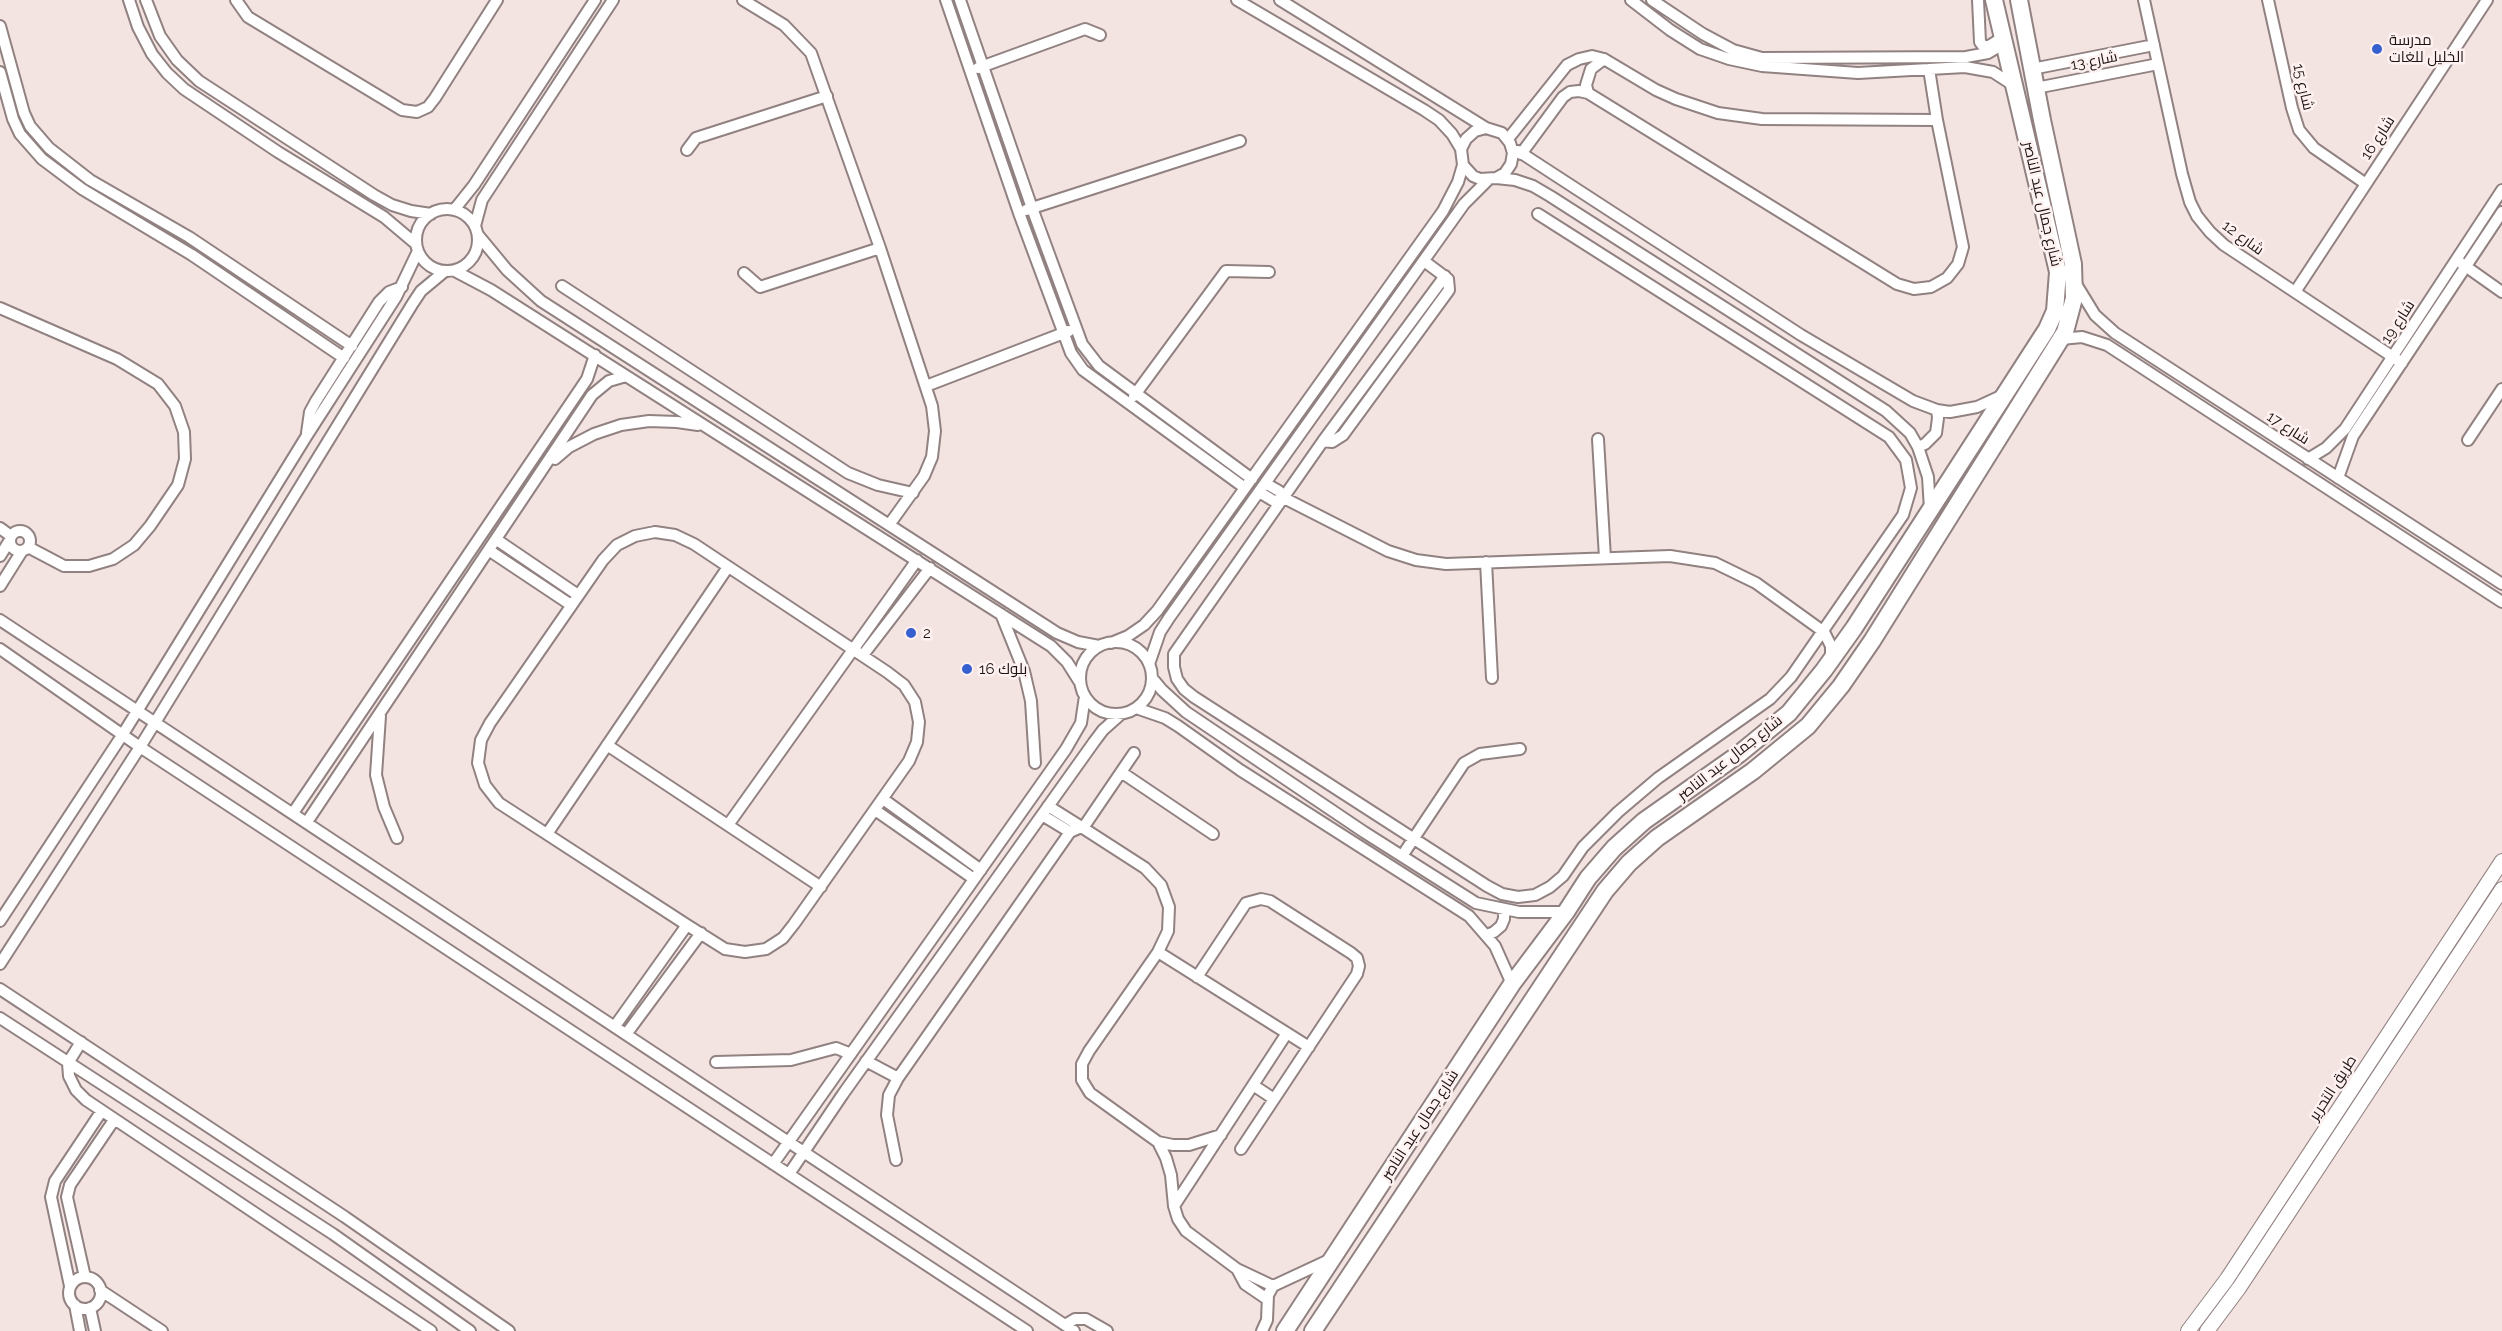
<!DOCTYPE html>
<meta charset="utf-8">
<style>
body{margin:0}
canvas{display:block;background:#f3e3e1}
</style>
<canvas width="2502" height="1331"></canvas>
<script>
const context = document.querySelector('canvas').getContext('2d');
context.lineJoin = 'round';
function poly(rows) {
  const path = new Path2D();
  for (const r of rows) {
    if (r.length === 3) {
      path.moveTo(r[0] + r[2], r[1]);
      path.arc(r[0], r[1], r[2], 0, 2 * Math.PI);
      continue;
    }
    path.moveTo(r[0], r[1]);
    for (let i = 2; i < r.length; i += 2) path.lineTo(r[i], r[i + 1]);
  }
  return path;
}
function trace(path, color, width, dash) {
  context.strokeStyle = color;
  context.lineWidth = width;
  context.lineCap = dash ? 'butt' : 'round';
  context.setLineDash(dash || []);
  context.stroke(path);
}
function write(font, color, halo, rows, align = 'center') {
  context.font = font + ' Raleway,Cairo,sans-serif';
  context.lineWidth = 5;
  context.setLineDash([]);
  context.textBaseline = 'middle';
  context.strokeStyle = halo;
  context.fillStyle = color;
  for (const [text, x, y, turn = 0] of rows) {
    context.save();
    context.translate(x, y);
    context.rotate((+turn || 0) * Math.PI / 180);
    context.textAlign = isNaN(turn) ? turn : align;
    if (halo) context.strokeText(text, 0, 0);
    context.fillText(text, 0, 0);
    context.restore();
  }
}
const minor = poly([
 [129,0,138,27,152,54,167,73,184,89,278,152,384,217,416,244],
 [146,0,160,36,177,60,199,81,374,195,392,205,411,211,431,214],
 [236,0,248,17,402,110,417,112,428,107,435,98,497,0],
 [743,0,784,25,811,53,880,248,932,406,935,431,932,457,924,476,889,525],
 [946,0,1019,213,1071,353,1083,370,1245,488],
 [960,0,1032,208,1082,344,1099,366,1252,479],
 [1237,0,1424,110,1439,120,1452,134,1461,149],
 [1280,0,1486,128],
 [1631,0,1670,30,1700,49,1729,59,1762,66,1858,73,1965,67,1993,72,2013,85],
 [1652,0,1703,34,1733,50,1762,58,1966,57,1988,53,2003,44],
 [1978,0,1980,42,1983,46,1989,46,1997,41],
 [2144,0,2182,174,2190,202,2197,216,2210,232,2224,245,2402,363],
 [2268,0,2292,108,2299,130,2314,148,2366,184],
 [0,26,24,113,30,126,49,148,90,180,189,237,352,346],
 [978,68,1085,29,1100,35],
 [2032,69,2154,45],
 [0,72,13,119,20,134,42,159,82,189,192,255,344,358],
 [2036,88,2158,64],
 [1588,93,1586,85,1591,69,1604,59],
 [1508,139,1567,65,1579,59,1592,56,1604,59,1656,90,1676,99,1718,113,1762,119,1937,120],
 [687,150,696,138,827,96],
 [1518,151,1801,335,1913,401,1937,410,1950,412,1977,407,2003,395],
 [1521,154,1563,97,1570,92,1579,91,1588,93,1897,284,1914,289,1931,287,1947,278,1958,264,1963,247,1937,120,1929,69],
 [1496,178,1515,180,1533,186,1550,196,1886,411,1910,433,1918,447,1928,477,1930,509],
 [447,240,31],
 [454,210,474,185,595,0],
 [1026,210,1240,141],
 [475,226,482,200,613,0],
 [478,235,507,270,541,301,1057,633,1078,642,1099,646],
 [2461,263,2502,292],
 [455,271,491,290,1032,634,1051,646,1067,662,1079,681],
 [744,273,760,287,880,248],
 [1445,276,1323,441,1174,654,1174,667,1177,679,1184,689,1194,697,1487,886,1502,894,1518,897,1535,895,1550,887,1563,876,1583,847,1618,812,1658,778,1770,699,1791,677,1903,515,1911,488,1906,460,1889,437,1538,214],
 [2076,284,2095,315,2115,333,2502,584],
 [562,286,848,473,878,485,913,493],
 [2295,292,2487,0],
 [0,308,117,359,158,384,175,406,184,432,185,459,178,485,150,526,134,545,113,559,89,566,64,566,28,547],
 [2061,339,2082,337,2107,345,2502,602],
 [926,386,1069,331],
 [1134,396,1226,271,1269,272],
 [307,433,310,412,316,401,379,302,389,292,402,287],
 [1598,439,1605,558],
 [2468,440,2502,389],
 [1323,441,1332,442,1343,435,1449,290,1448,279,1424,261],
 [1918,447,1925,444,1936,433,1938,418,1937,410],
 [555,459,569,447,594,434,621,425,649,421,677,422,698,425],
 [2308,459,2326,448,2345,429,2502,190],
 [2338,478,2353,436,2502,212],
 [1265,483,1279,491,1284,498,1388,551,1416,560,1446,564,1670,556,1715,563,1756,583,1824,632,1831,646,1831,660],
 [1259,492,1274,501,1284,498],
 [0,528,11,536],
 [20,541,10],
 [655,532,675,535,694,544,887,672,904,685,915,702,919,722,917,742,909,761,794,924,783,938,766,949,745,952,725,949,687,925,499,803,485,785,478,763,481,740,490,723,603,560,617,545,635,536,655,532],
 [497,540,578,595],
 [490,551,571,605],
 [0,556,10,540],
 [1486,562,1492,678],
 [0,586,22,551],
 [1001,614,1024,671,1031,701,1035,763],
 [0,620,1074,1331],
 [1116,678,36],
 [1111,643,1128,636,1144,625,1157,611,1443,211,1458,182,1463,165,1461,149,1466,139,1475,131,1486,128,1502,133,1510,143,1513,153,1511,164,1505,173,1496,178,1480,179,1473,176,1463,165],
 [0,649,140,747,1027,1331],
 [863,655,930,568],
 [1149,664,1160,632,1169,618,1464,204,1488,180],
 [1152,678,1162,690,1186,712,1364,832,1476,903,1519,912,1566,912],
 [1136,708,1165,718,1178,726,1240,770,1469,916,1495,946,1512,984],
 [380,716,376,775,384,807,397,838],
 [607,745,821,887],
 [1121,772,1213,834],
 [883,799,981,870],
 [1048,806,1083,828,1134,753],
 [875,810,974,879],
 [293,813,587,379,595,355],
 [1042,815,1070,832],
 [307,822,592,395,609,381,626,376],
 [728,825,917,560],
 [547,834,728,567],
 [1402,856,1464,763,1480,754,1520,749],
 [0,921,123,734,306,437,396,297,418,251],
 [1487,935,1494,932,1501,926,1504,919,1504,911],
 [1158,952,1309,1047],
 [0,964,140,747,413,303,421,291,445,271],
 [1197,977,1246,903,1261,899,1270,901,1351,953,1357,958,1359,966,1357,974,1241,1149],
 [0,989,345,1217,509,1331],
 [0,1018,333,1234,470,1331],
 [615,1026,687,925],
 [627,1033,701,933],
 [81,1042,68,1063,69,1076,76,1090,86,1100,431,1331],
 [866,1061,898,1078],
 [716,1062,791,1060,836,1048,851,1054],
 [1253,1085,1274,1099],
 [1158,1142,1166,1158,1171,1175,1174,1206,1178,1219,1186,1231,1237,1269,1273,1286],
 [896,1160,887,1115,889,1095,898,1078,1070,832,1079,828,1083,828,1145,868,1161,885,1169,907,1168,931,1158,952,1089,1051,1082,1064,1082,1080,1090,1093,1158,1142,1173,1145,1189,1145,1221,1135],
 [773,1164,1066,749,1081,723,1085,696],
 [789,1174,843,1094,1094,742,1103,730,1121,714],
 [1174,1206,1287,1033],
 [1237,1269,1245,1284,1267,1299],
 [85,1277,67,1197,70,1185,114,1120],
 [85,1293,16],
 [70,1286,51,1197,55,1181,101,1112],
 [100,1290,162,1331],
 [75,1305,80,1331],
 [90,1308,95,1331],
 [1065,1325,1075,1319,1086,1319,1107,1331],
 [1262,1331,1267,1320,1268,1295,1273,1286,1331,1259]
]);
const tertiary = poly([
 [2188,1331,2227,1279,2502,861],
 [2207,1331,2239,1288,2502,889]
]);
const secondary = poly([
 [1285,1331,1512,984,1566,912,1588,878,1614,848,1644,821,1739,754,1789,713,1824,670,1854,628,2047,329,2055,311,2058,272,1994,0],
 [1313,1331,1605,891,1629,863,1657,838,1753,771,1808,726,1841,686,1872,641,2065,332,2074,298,2073,264,2042,120,2019,0]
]);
trace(minor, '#918281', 14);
trace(tertiary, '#918281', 16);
trace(secondary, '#918281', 20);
trace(minor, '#fff', 10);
trace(tertiary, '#fff', 14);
trace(secondary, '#fff', 16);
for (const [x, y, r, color] of [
 [2377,49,6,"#3660d0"],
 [911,633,6,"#3660d0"],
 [967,669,6,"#3660d0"]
]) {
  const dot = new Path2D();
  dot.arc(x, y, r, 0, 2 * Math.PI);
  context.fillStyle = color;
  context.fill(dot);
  trace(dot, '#fef1f0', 2);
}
write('15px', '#1a1414', '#fef1f0', [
 ["مدرسة",2389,40],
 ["الخليل للغات",2389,57],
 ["2",923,633],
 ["بلوك 16",979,669]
], 'left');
write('15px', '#1a1414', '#fef1f0', [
 ["شارع 13",2094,61,-11],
 ["شارع 15",2303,87,77],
 ["شارع 16",2378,138,-57],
 ["شارع جمال عبد الناصر",2042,204,77],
 ["شارع 12",2243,238,36],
 ["شارع 19",2398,322,-57],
 ["شارع 17",2288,428,33],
 ["شارع جمال عبد الناصر",1730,758,-38],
 ["طريق التحرير",2333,1088,-57],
 ["شارع جمال عبد الناصر",1420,1125,-57]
]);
</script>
